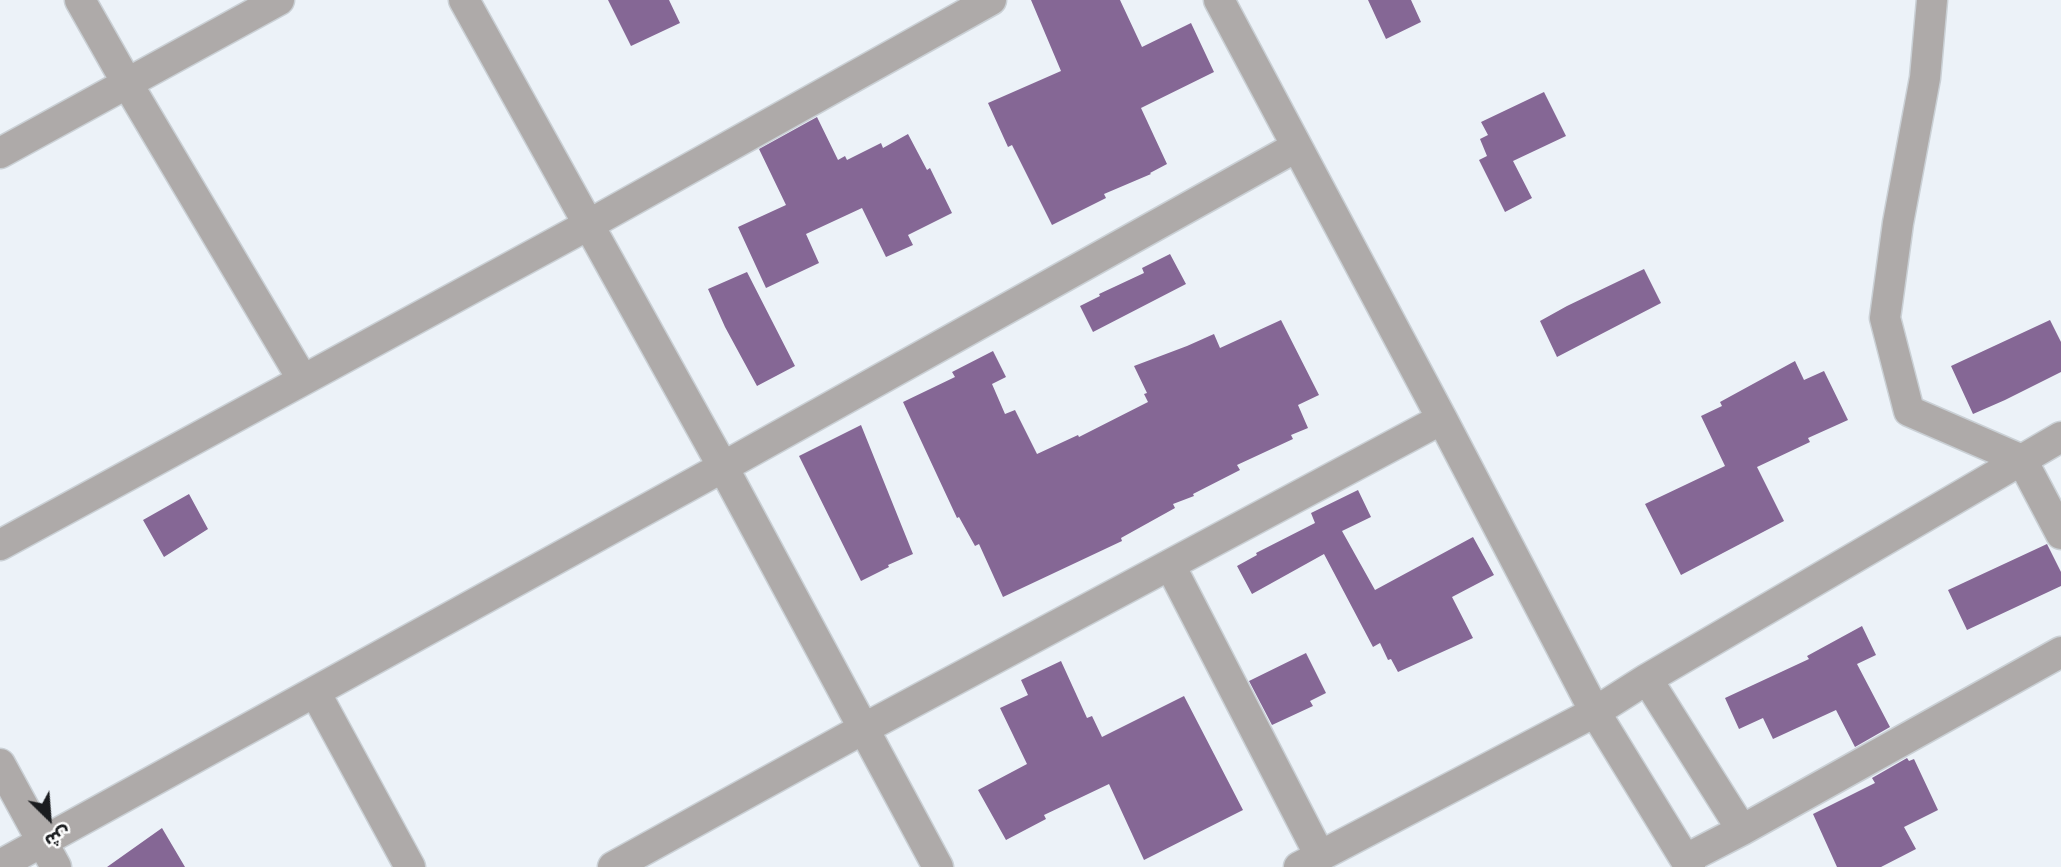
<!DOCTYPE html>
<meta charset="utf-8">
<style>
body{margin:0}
#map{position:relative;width:2061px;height:867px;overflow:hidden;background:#ecf2f8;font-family:Helvetica,"Noto Sans Arabic",sans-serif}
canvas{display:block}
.north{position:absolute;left:14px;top:783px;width:70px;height:70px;-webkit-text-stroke:5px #fefefe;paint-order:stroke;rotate:155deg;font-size:19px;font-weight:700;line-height:28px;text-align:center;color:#1a1c1f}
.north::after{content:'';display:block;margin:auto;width:24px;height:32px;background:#1a1c1f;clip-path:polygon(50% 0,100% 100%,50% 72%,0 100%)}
</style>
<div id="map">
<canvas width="2061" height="867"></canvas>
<div class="north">ش</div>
</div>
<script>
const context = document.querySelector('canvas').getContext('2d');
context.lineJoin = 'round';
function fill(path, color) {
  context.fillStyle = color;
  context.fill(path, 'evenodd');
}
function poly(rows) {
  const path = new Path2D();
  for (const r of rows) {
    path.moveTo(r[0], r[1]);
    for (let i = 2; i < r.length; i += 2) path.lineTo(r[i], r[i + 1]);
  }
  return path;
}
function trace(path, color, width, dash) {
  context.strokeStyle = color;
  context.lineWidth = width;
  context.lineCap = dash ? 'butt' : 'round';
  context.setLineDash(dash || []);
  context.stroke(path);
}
fill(poly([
 [608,0,669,0,680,23,631,46],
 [1031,0,1120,0,1142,47,1191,23,1214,72,1141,108,1167,164,1150,173,1151,174,1104,194,1106,198,1052,225,1012,145,1008,147,988,103,1061,71],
 [1368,0,1411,0,1421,22,1386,39],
 [1544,92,1566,136,1513,161,1532,198,1505,212,1479,160,1487,156,1480,139,1488,135,1481,122],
 [817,117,838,160,845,156,847,160,881,143,883,148,908,134,927,170,930,168,952,213,908,235,913,245,886,257,862,208,806,234,819,263,766,288,738,227,786,205,759,149],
 [1170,254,1186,284,1093,332,1080,306,1100,296,1099,294,1144,273,1142,268],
 [1644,269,1661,303,1557,357,1540,321,1567,306],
 [747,272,795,366,757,386,725,327,708,289],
 [1281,320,1319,395,1298,405,1308,428,1291,435,1293,439,1237,465,1240,470,1193,494,1194,496,1173,504,1175,508,1121,538,1122,541,1003,597,979,544,975,546,959,517,957,518,903,402,955,377,952,372,993,351,1006,377,992,384,1005,414,1015,410,1037,454,1078,435,1079,437,1148,402,1144,394,1147,393,1134,366,1187,346,1214,334,1220,348],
 [2050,320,2061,342,2061,372,2005,400,1973,414,1951,366],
 [1795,361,1804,380,1824,371,1848,420,1808,438,1810,442,1757,467,1784,521,1681,575,1645,504,1725,466,1701,416,1722,406,1720,402],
 [861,425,913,554,888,565,889,567,861,581,799,456],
 [1358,490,1371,517,1342,531,1375,590,1473,537,1494,575,1452,597,1473,638,1398,672,1391,659,1388,660,1380,643,1373,647,1324,554,1252,594,1237,566,1257,555,1256,553,1315,523,1311,513],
 [189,494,208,529,164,557,143,520],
 [2047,544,2061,572,2061,586,1967,630,1948,590],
 [1862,626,1876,655,1857,664,1890,727,1855,747,1836,710,1773,739,1763,718,1739,729,1725,698,1809,659,1807,656],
 [1306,653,1326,693,1310,701,1313,706,1272,725,1249,681],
 [1061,661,1087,718,1092,716,1102,737,1184,696,1243,810,1144,860,1109,784,1044,815,1046,819,1006,840,978,790,1027,764,1000,708,1028,695,1021,680],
 [1907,758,1909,761,1914,759,1938,810,1904,827,1916,849,1881,867,1837,867,1813,814,1875,783,1872,778],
 [162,828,185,867,107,867]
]), '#856795');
const minor = poly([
 [80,0,127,83,303,380],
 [464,0,723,467,938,867],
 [1219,0,1442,419,1595,712,1690,867],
 [1932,0,1925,78,1898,223,1885,318,1909,411,2022,460,2061,534],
 [0,153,279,0],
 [0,545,588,225,991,0],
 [1170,565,1320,856],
 [1647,679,1742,830],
 [315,692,410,867],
 [0,764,56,867],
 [1686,859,1742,830,2061,652],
 [0,865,723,467,1296,147],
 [613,867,863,729,1442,419],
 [1299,867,1595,712,1647,679,2061,437]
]);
trace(minor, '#cad0d5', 33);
trace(minor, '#aeaaa9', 30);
</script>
